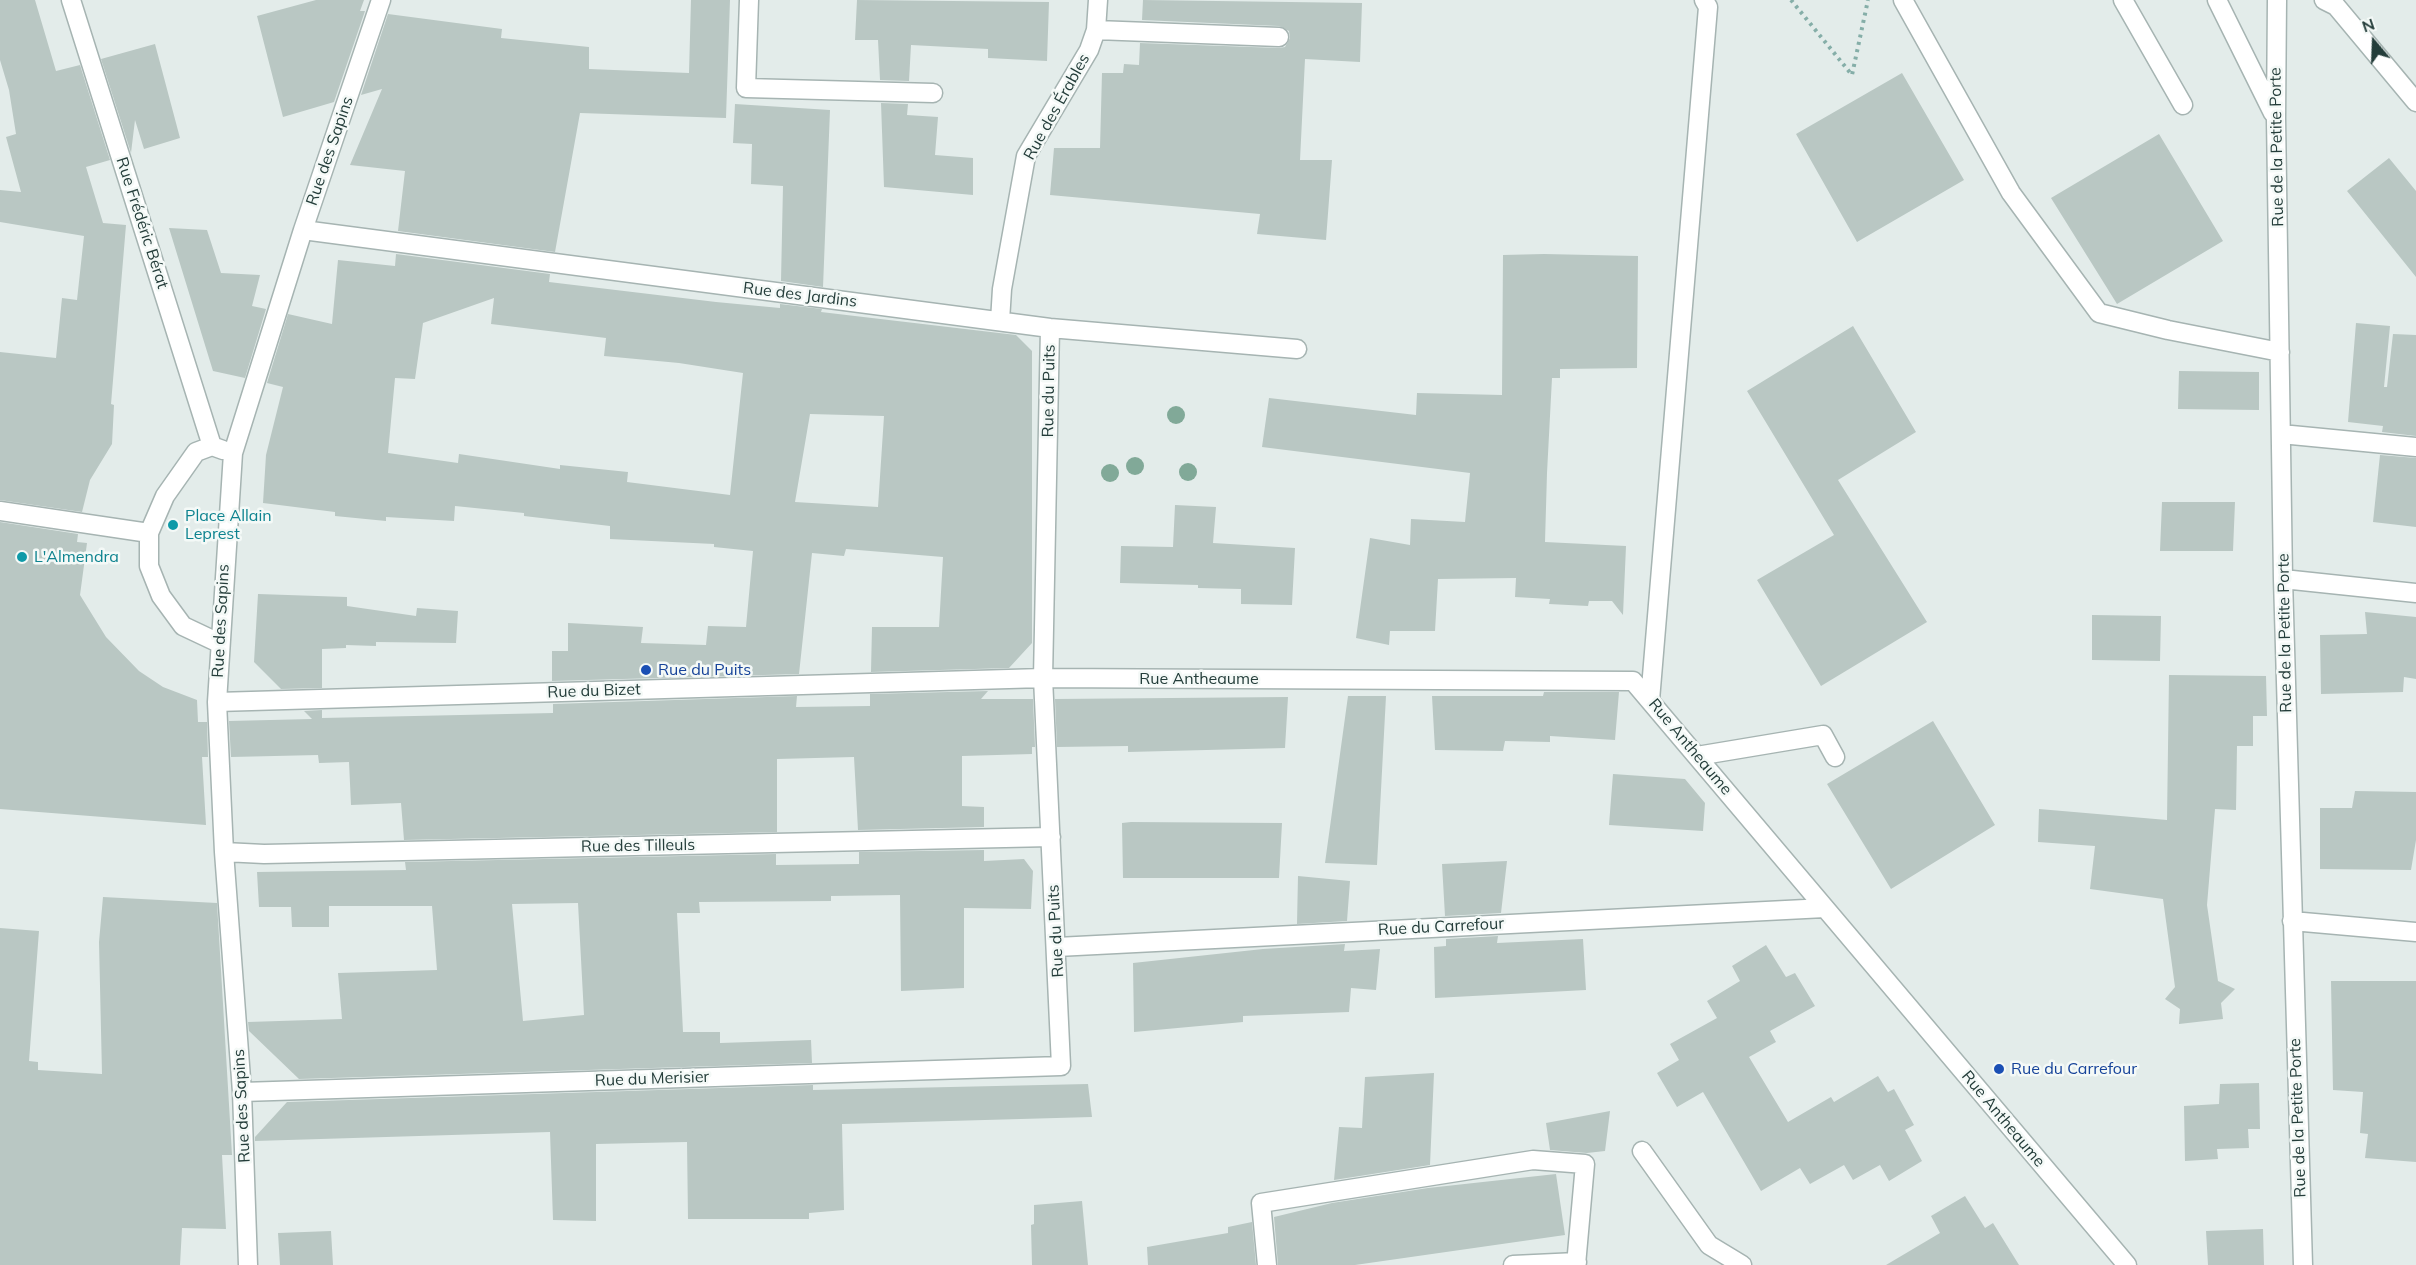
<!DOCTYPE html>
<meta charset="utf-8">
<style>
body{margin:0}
#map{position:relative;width:2416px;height:1265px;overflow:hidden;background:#e3ecea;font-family:Mulish,sans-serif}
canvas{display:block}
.north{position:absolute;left:2344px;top:12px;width:60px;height:60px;-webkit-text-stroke:4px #f4f9f7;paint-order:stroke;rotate:341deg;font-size:16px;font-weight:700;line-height:24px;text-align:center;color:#243d3a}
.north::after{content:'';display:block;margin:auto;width:21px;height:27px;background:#243d3a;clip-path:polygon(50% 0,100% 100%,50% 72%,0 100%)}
</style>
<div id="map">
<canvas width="2416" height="1265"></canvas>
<div class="north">N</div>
</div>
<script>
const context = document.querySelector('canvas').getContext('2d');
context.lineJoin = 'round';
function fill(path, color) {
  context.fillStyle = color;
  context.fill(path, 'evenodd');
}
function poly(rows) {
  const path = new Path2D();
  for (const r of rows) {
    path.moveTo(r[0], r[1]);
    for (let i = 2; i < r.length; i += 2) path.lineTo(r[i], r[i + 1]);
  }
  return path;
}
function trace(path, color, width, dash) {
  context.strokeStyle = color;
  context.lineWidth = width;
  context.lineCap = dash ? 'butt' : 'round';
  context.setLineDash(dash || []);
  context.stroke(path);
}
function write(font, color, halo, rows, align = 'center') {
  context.font = font + ' Mulish,sans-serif';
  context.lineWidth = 5;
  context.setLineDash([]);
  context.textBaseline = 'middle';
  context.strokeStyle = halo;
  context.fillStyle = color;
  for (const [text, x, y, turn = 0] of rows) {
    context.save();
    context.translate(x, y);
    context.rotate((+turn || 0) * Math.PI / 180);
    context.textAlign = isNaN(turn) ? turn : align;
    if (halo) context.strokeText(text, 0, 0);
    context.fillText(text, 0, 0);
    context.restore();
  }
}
fill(poly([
 [0,0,35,0,56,71,80,65,110,160,86,167,103,223,126,225,111,404,114,405,112,444,90,480,82,512,0,500,0,352,56,358,62,298,77,300,84,236,0,222,0,190,21,192,6,137,16,134,9,90,0,60],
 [316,0,364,0,360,11,365,11,334,102,283,117,257,16],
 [691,0,730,0,726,118,580,113,555,252,398,231,405,171,350,165,382,89,361,95,388,14,502,29,501,38,589,47,589,69,689,73],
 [857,0,1049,2,1047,61,988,58,988,49,911,45,909,81,880,80,878,40,855,40],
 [1143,0,1362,3,1360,62,1305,59,1300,160,1332,160,1326,240,1257,234,1260,214,1050,195,1054,148,1100,148,1102,73,1123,73,1124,64,1139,65,1140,43,1279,48,1285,47,1290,38,1289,31,1279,26,1142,20],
 [155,44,180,138,144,149,135,120,131,153,101,59],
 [1902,73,1964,180,1857,242,1796,134],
 [881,103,908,104,907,115,938,117,935,155,973,158,973,195,884,187],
 [735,104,830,110,823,287,781,281,783,186,751,184,752,144,733,143],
 [2159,134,2223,241,2117,304,2051,198],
 [2389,158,2416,191,2416,277,2347,191],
 [169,228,207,230,221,273,260,275,252,306,266,309,245,378,213,371],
 [396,254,550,274,549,282,716,302,780,308,780,304,822,309,821,312,1016,335,1032,351,1032,643,1009,668,871,672,872,627,939,627,943,557,846,549,844,556,812,553,799,674,552,681,552,651,568,651,568,623,643,627,641,643,706,645,708,626,746,627,753,551,714,547,714,544,610,539,610,526,524,516,524,513,455,506,454,521,386,517,386,521,335,516,335,512,263,503,266,455,283,387,267,383,288,314,332,324,338,260,395,266],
 [494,298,491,324,606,338,604,356,679,363,743,373,730,495,627,482,628,472,560,465,560,469,459,454,458,463,388,453,395,378,415,379,423,323],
 [810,414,884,416,878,507,795,502],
 [1544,254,1638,256,1637,368,1560,369,1560,378,1552,378,1547,473,1545,542,1626,546,1623,615,1612,601,1589,601,1588,606,1549,604,1550,599,1515,597,1516,578,1438,579,1435,631,1390,631,1389,645,1356,638,1370,538,1410,545,1411,519,1465,522,1470,473,1262,447,1269,398,1416,415,1417,393,1502,395,1503,255],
 [2356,323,2390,326,2384,387,2387,387,2393,334,2416,335,2416,436,2382,432,2383,426,2348,422],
 [1853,326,1916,432,1838,480,1927,622,1821,686,1757,580,1834,535,1747,391],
 [2179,371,2259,372,2259,410,2178,409],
 [2380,455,2416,458,2416,527,2373,522],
 [2162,502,2235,502,2233,551,2160,551],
 [1175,505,1216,507,1213,543,1295,548,1292,605,1241,604,1241,589,1198,588,1198,585,1120,583,1121,546,1173,547],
 [0,522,78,534,77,542,87,543,80,595,106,637,139,671,163,687,197,700,198,722,207,722,208,757,202,757,206,825,0,809],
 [258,594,347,597,347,606,416,616,417,608,458,611,456,643,376,642,376,646,346,645,346,648,322,649,322,688,281,689,254,662],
 [2365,612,2416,617,2416,679,2404,677,2403,692,2321,694,2320,635,2367,634],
 [2092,615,2161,616,2160,661,2092,660],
 [2169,675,2266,676,2267,716,2253,716,2253,746,2237,746,2236,810,2215,809,2207,905,2218,981,2235,989,2221,1003,2223,1019,2179,1024,2180,1009,2165,999,2175,987,2163,899,2090,889,2095,846,2038,842,2039,809,2167,820],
 [988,691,981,699,1033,699,1035,747,1032,747,1032,754,962,756,962,806,984,807,984,827,858,830,854,757,777,759,777,832,404,840,401,803,351,805,349,762,319,763,318,755,231,757,229,721,312,719,304,711,322,710,322,718,553,713,553,704,797,696,796,707,870,706,870,694],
 [1544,692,1619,692,1615,740,1550,736,1550,742,1505,741,1503,751,1435,750,1432,696,1543,696],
 [1348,696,1386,696,1377,865,1325,863],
 [1288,697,1285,748,1128,752,1128,746,1057,747,1055,699],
 [1933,721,1995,825,1891,889,1827,784],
 [1613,774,1685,779,1705,803,1703,831,1609,825],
 [2355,791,2416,792,2416,840,2411,870,2320,869,2320,808,2352,808],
 [1131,822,1282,823,1279,878,1123,878,1122,823],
 [984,850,984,861,1024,859,1033,871,1031,909,964,908,964,988,901,991,900,895,831,896,831,901,699,902,700,913,677,913,683,1032,720,1032,720,1043,811,1040,812,1063,299,1079,249,1031,248,1022,342,1019,338,973,437,970,432,906,329,906,329,927,292,927,291,907,259,907,257,872,406,870,405,862,776,854,776,865,859,864,859,852],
 [578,903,584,1015,523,1021,512,904],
 [1507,861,1501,913,1445,916,1442,864],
 [1298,876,1350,881,1347,921,1297,924],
 [103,897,217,903,232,1155,222,1155,226,1229,182,1228,180,1265,0,1265,0,928,39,931,29,1061,38,1062,38,1070,102,1074,99,942],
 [1498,936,1497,943,1583,939,1586,990,1435,998,1434,947,1446,946,1446,939],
 [1345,944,1344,951,1380,949,1376,990,1351,988,1349,1012,1243,1016,1243,1022,1134,1032,1133,963,1263,949],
 [1766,945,1786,977,1795,973,1815,1006,1770,1031,1776,1042,1749,1057,1788,1122,1831,1097,1834,1102,1878,1076,1888,1092,1894,1089,1914,1125,1905,1130,1922,1161,1889,1181,1880,1165,1853,1180,1844,1165,1810,1184,1800,1168,1761,1191,1703,1092,1677,1107,1657,1073,1679,1060,1670,1044,1717,1018,1707,1001,1740,981,1732,966],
 [2331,981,2416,981,2416,1162,2365,1158,2368,1134,2360,1133,2363,1092,2333,1090],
 [1434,1073,1430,1165,1334,1180,1339,1127,1362,1128,1365,1077],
 [2259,1083,2260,1129,2248,1129,2249,1148,2217,1149,2218,1159,2185,1161,2184,1106,2219,1104,2220,1084],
 [1088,1084,1092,1117,842,1124,844,1210,809,1213,809,1219,688,1219,687,1142,596,1144,596,1221,553,1220,550,1132,255,1141,255,1137,287,1102,813,1085,813,1090],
 [1610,1111,1605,1151,1587,1153,1550,1150,1546,1123],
 [1556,1174,1565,1235,1355,1265,1278,1265,1274,1217,1332,1203,1428,1188],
 [1965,1196,1985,1228,1993,1223,2019,1265,1886,1265,1940,1233,1931,1216],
 [1082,1201,1088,1265,1032,1265,1031,1225,1034,1224,1034,1205],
 [1252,1222,1256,1265,1148,1265,1147,1247,1228,1233,1228,1227],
 [2263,1229,2264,1265,2208,1265,2206,1231],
 [331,1231,333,1265,280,1265,278,1233]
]), '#b9c7c3');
const minor = poly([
 [71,0,212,446],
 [749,0,746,88,933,93],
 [1903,0,2011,193,2099,313,2168,330,2280,352],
 [2123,0,2183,105],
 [2217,0,2273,113],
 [2277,0,2276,118,2283,579,2303,1265],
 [2324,0,2336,6,2416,102],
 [1096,30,1279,37],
 [303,230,1050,328,1297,349],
 [1000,321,1002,289,1026,156,1089,50,1096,30,1098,0],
 [2281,434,2416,447],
 [0,511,149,533],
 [2283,579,2416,593],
 [219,643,183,626,161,596,149,566,149,533,165,496,196,452,212,446,223,450],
 [1650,700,1708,7,1704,0],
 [217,702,1043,678,1633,681,2127,1265],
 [1697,756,1823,735,1835,757],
 [224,852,264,854,1051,837],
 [2292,921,2416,932],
 [1057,947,1825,908],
 [242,1092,1061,1066,1043,678,1050,328],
 [1642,1151,1709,1245,1742,1265],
 [248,1265,242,1092,224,852,217,702,233,453,303,230,381,0],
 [1267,1265,1261,1203,1533,1160,1585,1164,1576,1265],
 [1513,1265,1577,1262]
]);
trace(minor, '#a6b4b2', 21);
trace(poly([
 [1791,0,1852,75,1868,0]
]), '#85aea8', 4, [3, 4.5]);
trace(minor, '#fff', 18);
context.fillStyle = '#81a998';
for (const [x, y] of [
 [1176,415],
 [1135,466],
 [1188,472],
 [1110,473]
]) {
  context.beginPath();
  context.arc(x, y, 9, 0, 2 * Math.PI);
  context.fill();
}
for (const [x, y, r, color] of [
 [173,525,6,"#0f9aa8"],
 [22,557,6,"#0f9aa8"],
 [646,670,6,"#1a4fb4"],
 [1999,1069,6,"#1a4fb4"]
]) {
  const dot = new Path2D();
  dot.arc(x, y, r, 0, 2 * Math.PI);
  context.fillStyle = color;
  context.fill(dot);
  trace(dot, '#f4f9f7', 2);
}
write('16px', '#243d3a', '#f4f9f7', [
 ["Rue des Érables",1057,107,-61],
 ["Rue de la Petite Porte",2277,147,-91],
 ["Rue des Sapins",330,151,-71],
 ["Rue Frédéric Bérat",142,223,72],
 ["Rue des Jardins",800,295,7],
 ["Rue du Puits",1049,391,-89],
 ["Rue des Sapins",221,621,-87],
 ["Rue de la Petite Porte",2285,633,-91],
 ["Rue Antheaume",1199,679],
 ["Rue du Bizet",594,691,-2],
 ["Rue Antheaume",1690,747,50],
 ["Rue des Tilleuls",638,846,-1],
 ["Rue du Carrefour",1441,927,-3],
 ["Rue du Puits",1056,931,-93],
 ["Rue du Merisier",652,1079,-2],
 ["Rue des Sapins",242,1106,-93],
 ["Rue de la Petite Porte",2298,1118,-92],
 ["Rue Antheaume",2003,1119,50]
]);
write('16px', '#0d838f', '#f4f9f7', [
 ["Place Allain",185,516],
 ["Leprest",185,534],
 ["L'Almendra",34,557]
], 'left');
write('16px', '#164399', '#f4f9f7', [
 ["Rue du Puits",658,670],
 ["Rue du Carrefour",2011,1069]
], 'left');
</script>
